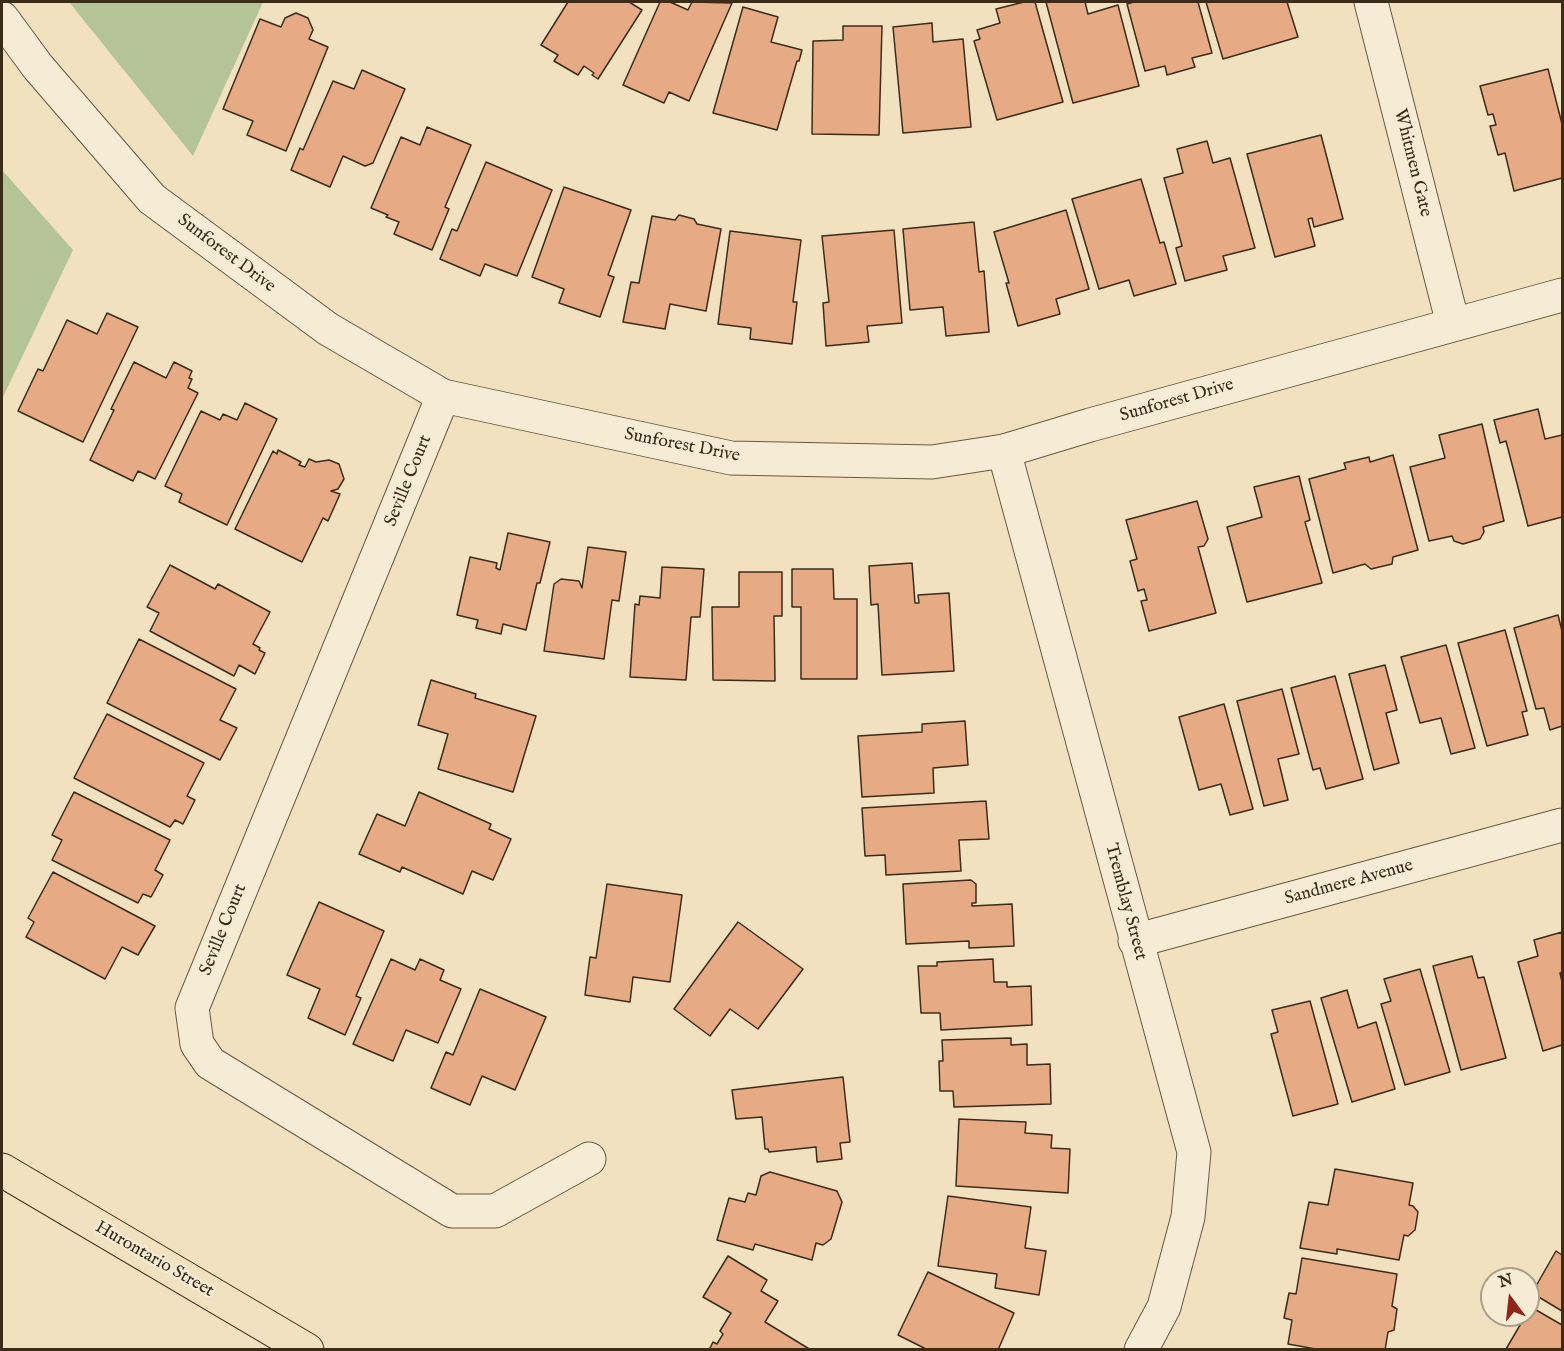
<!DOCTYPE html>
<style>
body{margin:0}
#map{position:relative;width:1564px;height:1351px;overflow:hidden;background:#f1e1bf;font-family:"IM FELL English",serif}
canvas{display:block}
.frame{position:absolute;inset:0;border:3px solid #3b2c1a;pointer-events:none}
.north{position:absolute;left:1480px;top:1267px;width:60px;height:60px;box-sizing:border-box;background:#f6ecd5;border:2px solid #ab9f8a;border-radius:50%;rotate:345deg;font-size:16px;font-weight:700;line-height:24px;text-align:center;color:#3b2c1a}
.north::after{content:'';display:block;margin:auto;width:21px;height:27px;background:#8f2418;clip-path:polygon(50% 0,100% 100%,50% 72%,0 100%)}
</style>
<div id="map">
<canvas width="1564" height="1351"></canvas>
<div class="frame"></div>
<div class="north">N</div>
</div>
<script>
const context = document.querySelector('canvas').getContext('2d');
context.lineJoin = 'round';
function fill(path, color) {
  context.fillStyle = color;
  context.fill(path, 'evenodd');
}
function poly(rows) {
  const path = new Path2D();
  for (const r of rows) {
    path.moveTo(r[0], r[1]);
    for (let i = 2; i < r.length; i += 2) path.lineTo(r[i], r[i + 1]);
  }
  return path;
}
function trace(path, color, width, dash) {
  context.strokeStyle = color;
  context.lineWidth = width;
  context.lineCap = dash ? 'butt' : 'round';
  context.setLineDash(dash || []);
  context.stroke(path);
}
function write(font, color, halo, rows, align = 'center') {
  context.font = font + ' "IM FELL English",serif';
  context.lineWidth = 4.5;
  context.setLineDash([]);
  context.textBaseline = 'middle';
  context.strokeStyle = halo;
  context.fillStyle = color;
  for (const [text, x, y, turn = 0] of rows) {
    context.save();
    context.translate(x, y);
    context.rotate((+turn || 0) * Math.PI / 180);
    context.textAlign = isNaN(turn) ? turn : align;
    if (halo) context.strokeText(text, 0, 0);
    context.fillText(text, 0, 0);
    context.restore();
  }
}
fill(poly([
 [69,2,263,2,193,156],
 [2,170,73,250,2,399]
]), '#b4c497');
const building = poly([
 [568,2,629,2,642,10,598,79,592,75,594,73,584,66,578,75,554,61,558,55,541,45,568,2],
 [660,2,670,2,688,10,692,2,732,3,689,101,669,92,664,103,623,85,660,2],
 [1024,2,1035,2,1063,102,997,120,974,41,980,39,977,30,1000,23,996,9,1024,2],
 [1046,2,1085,2,1088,14,1118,5,1139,86,1073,103,1046,2],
 [1134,2,1198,2,1212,53,1192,58,1195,67,1167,75,1165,66,1145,71,1127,4,1134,2],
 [1206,2,1287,2,1298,37,1223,59,1206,2],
 [743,7,778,17,771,42,802,50,799,61,797,61,777,130,713,113,743,7],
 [296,13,308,18,313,30,309,39,328,47,286,151,247,135,253,121,223,109,260,19,281,27,285,18,296,13],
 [932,23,933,42,963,39,971,127,903,133,893,27,932,23],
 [843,26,882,26,879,135,812,134,813,41,843,40,843,26],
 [1548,69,1562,124,1562,178,1514,191,1505,153,1498,155,1490,126,1496,125,1493,114,1488,115,1480,86,1548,69],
 [362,70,405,89,373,163,365,166,343,156,330,187,291,170,300,148,303,150,333,81,354,89,362,70],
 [427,127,471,145,445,207,449,209,432,250,394,234,399,222,386,217,388,215,371,208,401,137,420,145,427,127],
 [1321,135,1343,219,1314,227,1312,218,1308,219,1315,246,1275,257,1247,154,1321,135],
 [1207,141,1213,163,1230,158,1255,248,1223,256,1227,270,1185,281,1176,248,1182,246,1164,178,1183,173,1177,149,1207,141],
 [486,162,552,190,517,276,485,264,480,276,440,259,452,229,457,231,486,162],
 [1141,179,1160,243,1164,242,1176,284,1134,296,1129,280,1099,289,1072,199,1141,179],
 [564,187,631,210,608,275,614,277,600,317,559,303,564,289,532,277,564,187],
 [1066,210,1089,289,1056,299,1060,314,1018,326,1006,283,1009,283,994,232,1066,210],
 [679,215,694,219,697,224,721,229,706,311,670,304,665,329,623,322,631,282,639,283,652,216,675,220,679,215],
 [974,222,979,272,984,271,989,332,946,336,943,307,910,310,903,229,974,222],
 [894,230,902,323,867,326,869,342,826,346,823,303,829,302,822,236,894,230],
 [730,231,801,240,793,302,797,302,792,344,750,339,751,328,718,324,730,231],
 [107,313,138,327,83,442,18,411,38,369,43,371,67,320,97,334,107,313],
 [134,362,166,378,174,362,192,371,189,378,192,379,188,388,198,393,155,479,138,471,133,481,90,460,114,410,111,409,134,362],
 [245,403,277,419,227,525,179,502,182,494,165,486,201,411,220,420,223,414,237,420,245,403],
 [1538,409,1545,439,1562,435,1562,517,1528,526,1506,441,1500,443,1494,420,1538,409],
 [1482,424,1504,521,1483,527,1484,532,1480,539,1463,544,1454,541,1452,536,1429,541,1410,467,1445,458,1439,435,1482,424],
 [278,450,301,462,299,465,305,467,309,459,316,462,329,460,339,464,344,479,338,489,331,491,340,494,328,521,323,518,302,562,235,529,273,451,277,454,278,450],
 [1393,455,1418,550,1393,557,1392,564,1371,569,1365,564,1333,573,1309,479,1346,469,1344,463,1369,457,1370,462,1393,455],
 [1299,476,1310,520,1305,522,1322,583,1247,602,1227,527,1262,517,1254,487,1299,476],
 [1197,501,1208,539,1204,546,1198,547,1216,613,1149,631,1141,601,1147,600,1144,589,1138,591,1130,561,1137,559,1126,520,1197,501],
 [508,533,550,542,540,583,537,583,526,630,503,624,501,634,476,628,478,620,457,615,470,557,497,563,496,568,500,570,508,533],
 [588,547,626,552,619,601,612,600,604,659,544,651,554,584,561,579,579,581,582,588,588,547],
 [912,563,915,603,919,603,918,595,949,593,954,671,882,675,878,604,871,605,869,566,912,563],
 [170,565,215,589,218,584,270,612,253,644,260,648,259,650,265,653,255,674,239,665,234,676,150,631,159,613,147,607,170,565],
 [662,567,704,569,700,617,691,617,686,680,630,677,635,604,639,605,640,596,660,598,662,567],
 [792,569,833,569,834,599,857,599,857,679,801,679,801,607,792,607,792,569],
 [739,572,782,572,782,616,774,616,775,681,713,680,712,607,739,607,739,572],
 [1558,615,1562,631,1562,726,1550,730,1544,708,1536,709,1514,628,1558,615],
 [1505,630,1527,711,1522,712,1528,735,1487,746,1458,643,1505,630],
 [139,639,236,689,220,720,237,728,220,760,107,703,139,639],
 [1446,645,1475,748,1451,754,1441,718,1420,723,1401,657,1446,645],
 [1385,665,1397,710,1386,713,1399,763,1374,770,1349,674,1385,665],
 [1335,676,1363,779,1326,789,1320,768,1313,770,1291,688,1335,676],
 [431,680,476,694,475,698,536,716,513,792,438,769,448,734,418,725,431,680],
 [1282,689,1299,754,1278,759,1288,800,1264,806,1237,701,1282,689],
 [1224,704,1253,809,1230,815,1221,784,1199,790,1179,717,1224,704],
 [107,714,204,763,187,796,195,800,183,824,175,820,170,827,74,778,107,714],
 [965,721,968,765,933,768,934,793,862,797,858,736,922,732,922,724,965,721],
 [74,792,170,840,155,870,163,875,151,897,143,894,138,903,52,860,62,840,52,835,74,792],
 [419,792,491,824,489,829,511,839,493,880,472,871,463,894,402,867,400,872,359,854,377,814,405,826,419,792],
 [986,801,989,839,959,840,961,871,886,875,885,855,865,856,862,808,986,801],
 [53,872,155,926,138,955,122,947,105,979,26,937,34,922,28,918,53,872],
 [971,880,976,884,976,903,972,903,972,906,1012,904,1014,946,969,948,969,941,906,944,903,884,971,880],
 [607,884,682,895,670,982,633,977,630,1002,585,995,590,957,596,958,607,884],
 [319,902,384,931,356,996,361,998,345,1035,308,1018,320,989,287,975,319,902],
 [738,922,803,969,758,1029,730,1009,710,1036,674,1009,738,922],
 [1562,932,1562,972,1560,973,1562,982,1562,1045,1543,1051,1518,962,1538,956,1534,940,1562,932],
 [1472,956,1478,978,1484,977,1506,1058,1461,1070,1433,966,1472,956],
 [391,959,415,970,420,959,444,970,440,980,461,989,438,1043,406,1030,393,1061,353,1044,391,959],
 [993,959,994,982,1007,982,1007,987,1031,986,1032,1025,941,1030,940,1013,921,1013,918,966,937,966,937,962,993,959],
 [1420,969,1450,1072,1405,1085,1381,1004,1391,1001,1384,979,1420,969],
 [480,989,546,1017,515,1090,482,1076,470,1105,431,1088,446,1052,453,1055,480,989],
 [1347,990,1358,1028,1376,1022,1395,1089,1352,1102,1321,998,1347,990],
 [1310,1001,1338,1104,1293,1116,1271,1034,1278,1032,1272,1010,1310,1001],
 [1011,1038,1011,1045,1027,1044,1027,1065,1050,1064,1051,1104,954,1107,953,1091,940,1091,939,1061,943,1061,942,1040,1011,1038],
 [843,1077,850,1142,840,1143,842,1159,817,1162,816,1147,769,1152,768,1149,765,1149,762,1117,736,1119,732,1090,843,1077],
 [959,1119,1026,1122,1025,1133,1052,1135,1051,1148,1070,1149,1068,1193,956,1186,959,1119],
 [1335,1169,1413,1183,1409,1205,1413,1206,1418,1212,1415,1230,1408,1236,1404,1235,1399,1260,1337,1249,1337,1254,1300,1248,1309,1202,1328,1205,1335,1169],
 [770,1172,837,1191,842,1202,831,1239,823,1245,816,1243,812,1260,755,1244,753,1250,717,1240,729,1198,745,1202,748,1193,756,1195,761,1176,770,1172],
 [948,1196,1031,1207,1025,1248,1046,1251,1039,1295,995,1288,997,1274,938,1266,948,1196],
 [1556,1251,1562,1255,1562,1311,1532,1293,1556,1251],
 [728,1256,767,1280,761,1291,778,1301,765,1322,811,1350,709,1350,713,1342,717,1344,723,1334,720,1331,731,1313,703,1297,728,1256],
 [1302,1258,1397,1274,1392,1306,1397,1309,1394,1330,1388,1332,1385,1350,1321,1350,1288,1344,1292,1320,1284,1318,1289,1293,1296,1294,1302,1258],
 [928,1272,1014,1313,998,1350,928,1350,898,1335,928,1272],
 [1531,1307,1562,1325,1562,1350,1506,1349,1526,1315,1528,1315,1531,1307]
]);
fill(building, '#e6aa85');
trace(building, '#3b2c1a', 1.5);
const minor = poly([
 [1371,2,1453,324],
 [443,396,192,1008,197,1044,210,1063,452,1211,495,1211,589,1159],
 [1004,451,1194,1152,1188,1217,1164,1307,1141,1350],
 [1135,941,1562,825]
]);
const tertiary = poly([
 [2,18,38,67,152,199,328,329,443,396,731,458,932,462,1004,451,1090,425,1562,295]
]);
const primary = poly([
 [2,1170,307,1350]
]);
trace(minor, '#685943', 35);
trace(tertiary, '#685943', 35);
trace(primary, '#3b2c1a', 35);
trace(minor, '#f6ecd5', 33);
trace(tertiary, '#f6ecd5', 33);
trace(primary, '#f1e1bf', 33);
write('18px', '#3b2c1a', '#f6ecd5', [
 ["Whitmen Gate",1412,163,76],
 ["Sunforest Drive",226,254,37],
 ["Sunforest Drive",1177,401,-16],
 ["Sunforest Drive",682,446,11],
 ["Seville Court",409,481,-68],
 ["Sandmere Avenue",1349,883,-15],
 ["Tremblay Street",1125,902,75],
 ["Seville Court",224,930,-68],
 ["Hurontario Street",154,1260,30]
]);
</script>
